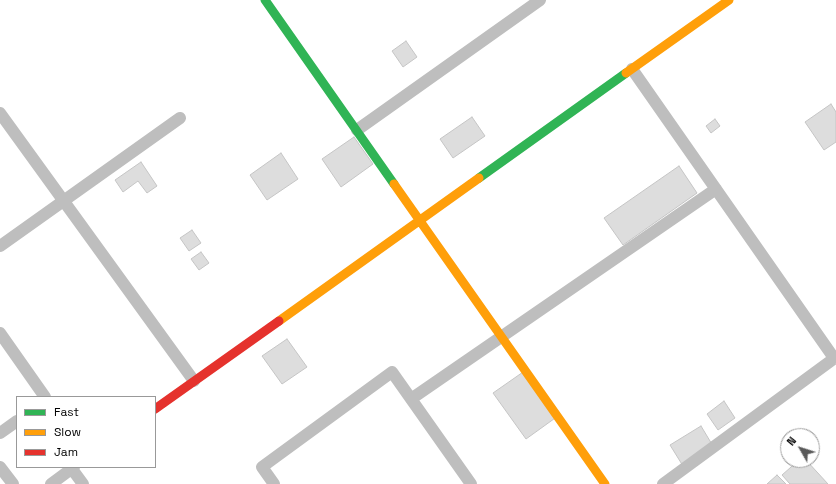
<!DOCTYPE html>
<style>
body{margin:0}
#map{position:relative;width:836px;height:484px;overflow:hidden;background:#fff;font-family:"Space Grotesk",sans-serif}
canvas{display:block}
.legend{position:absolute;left:16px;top:396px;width:140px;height:72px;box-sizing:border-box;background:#fff;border:1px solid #999;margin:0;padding:5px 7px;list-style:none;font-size:12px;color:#000}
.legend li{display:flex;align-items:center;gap:8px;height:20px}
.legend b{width:20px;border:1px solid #999}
.north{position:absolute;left:780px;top:428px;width:40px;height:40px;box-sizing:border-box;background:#fff;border:1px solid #999;border-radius:50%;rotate:309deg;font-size:11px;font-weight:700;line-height:16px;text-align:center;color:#000}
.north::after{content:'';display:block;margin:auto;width:14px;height:18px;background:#595959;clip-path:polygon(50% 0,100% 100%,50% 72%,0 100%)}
</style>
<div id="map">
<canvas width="836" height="484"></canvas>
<ul class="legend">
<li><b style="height:5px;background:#30b455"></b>Fast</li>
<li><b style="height:5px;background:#ff9f0a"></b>Slow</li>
<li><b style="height:5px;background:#e5322d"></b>Jam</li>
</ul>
<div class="north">N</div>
</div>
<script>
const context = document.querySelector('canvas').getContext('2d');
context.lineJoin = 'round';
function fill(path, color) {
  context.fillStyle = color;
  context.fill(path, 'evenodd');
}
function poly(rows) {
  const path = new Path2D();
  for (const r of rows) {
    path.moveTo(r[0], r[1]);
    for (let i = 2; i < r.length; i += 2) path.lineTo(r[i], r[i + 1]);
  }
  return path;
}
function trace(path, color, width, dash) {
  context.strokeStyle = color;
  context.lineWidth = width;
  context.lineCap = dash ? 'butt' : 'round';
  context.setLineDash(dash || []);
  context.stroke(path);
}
const building = poly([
 [406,41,417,57,403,67,392,51,406,41],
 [831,104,836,112,836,142,824,150,805,122,831,104],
 [472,117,485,136,453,158,440,139,472,117],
 [715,119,720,126,711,133,706,126,715,119],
 [354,137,373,164,341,187,322,159,354,137],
 [281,153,298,179,267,200,250,175,281,153],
 [141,162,157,186,147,193,138,181,123,192,115,180,141,162],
 [679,166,697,193,623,245,604,218,679,166],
 [192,230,201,243,189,251,180,238,192,230],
 [201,252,209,263,199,270,191,259,201,252],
 [287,339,307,367,282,384,262,356,287,339],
 [526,370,558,416,526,439,493,393,526,370],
 [724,401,735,418,718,430,707,414,724,401],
 [701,426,713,446,683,466,670,445,701,426],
 [799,460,806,460,828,484,790,484,782,475,799,460],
 [777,475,786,484,767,484,777,475]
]);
fill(building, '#ddd');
trace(building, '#c5c5c5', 1);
trace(poly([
 [632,69,834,358],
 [0,113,194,381],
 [357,130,540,0],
 [0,246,180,118],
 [0,333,45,397],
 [411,399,716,189],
 [0,433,17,421],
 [0,467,13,484],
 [72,469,83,484],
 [51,484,74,467],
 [274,484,262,467,392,372,471,484],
 [663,484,836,357]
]), '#bebebe', 12);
trace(poly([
 [265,0,394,184],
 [479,178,626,73]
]), '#30b455', 9);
trace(poly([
 [626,73,729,0],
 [394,184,605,484],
 [279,321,479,178]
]), '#ff9f0a', 9);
trace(poly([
 [155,409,279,321]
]), '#e5322d', 9);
</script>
